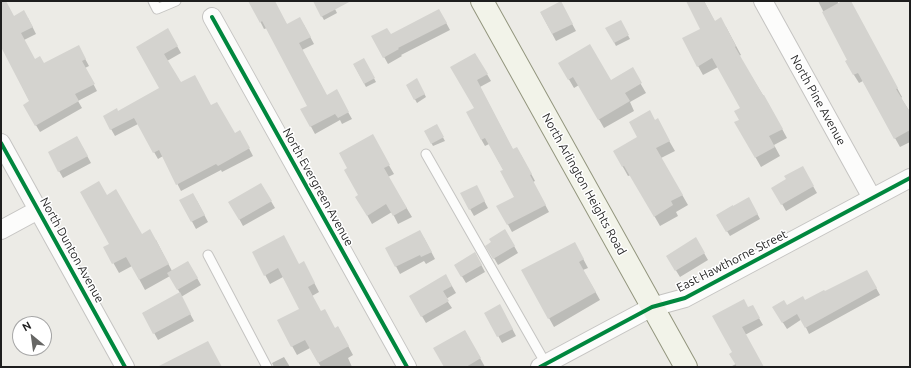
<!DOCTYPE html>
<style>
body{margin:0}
#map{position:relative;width:911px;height:368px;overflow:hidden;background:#ecebe6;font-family:Ubuntu,sans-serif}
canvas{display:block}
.frame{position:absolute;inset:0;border:2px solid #1e1e1e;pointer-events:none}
.north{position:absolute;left:12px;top:316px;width:40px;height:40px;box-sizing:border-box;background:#fff;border:1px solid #a5a5a5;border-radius:50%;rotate:331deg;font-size:11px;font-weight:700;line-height:16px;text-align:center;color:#1e1e1e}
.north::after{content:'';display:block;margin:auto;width:14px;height:18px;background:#666664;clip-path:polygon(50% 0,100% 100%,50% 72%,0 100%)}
</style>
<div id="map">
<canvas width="911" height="368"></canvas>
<div class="frame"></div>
<div class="north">N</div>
</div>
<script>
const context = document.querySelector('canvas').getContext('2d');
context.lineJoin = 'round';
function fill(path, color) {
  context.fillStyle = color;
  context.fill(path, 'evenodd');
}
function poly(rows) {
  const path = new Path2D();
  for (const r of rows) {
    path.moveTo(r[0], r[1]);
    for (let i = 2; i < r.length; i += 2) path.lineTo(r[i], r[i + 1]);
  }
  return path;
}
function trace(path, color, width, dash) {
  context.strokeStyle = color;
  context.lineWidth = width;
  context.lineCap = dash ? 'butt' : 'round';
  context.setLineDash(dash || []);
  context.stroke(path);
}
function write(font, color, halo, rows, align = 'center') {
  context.font = font + ' Ubuntu,sans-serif';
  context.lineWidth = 3;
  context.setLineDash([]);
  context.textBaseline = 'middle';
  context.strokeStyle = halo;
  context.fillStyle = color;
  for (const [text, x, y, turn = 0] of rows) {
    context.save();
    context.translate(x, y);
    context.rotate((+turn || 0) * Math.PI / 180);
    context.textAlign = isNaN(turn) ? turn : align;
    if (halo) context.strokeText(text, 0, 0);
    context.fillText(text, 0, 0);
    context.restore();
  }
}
fill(poly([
 [1,1,4,1,14,17,28,18,36,34,24,40,34,60,44,64,82,53,89,66,85,68,97,91,78,101,82,108,40,132,24,105,30,102,1,45],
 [250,1,274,1,287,25,304,25,314,44,302,50,327,96,336,91,352,119,342,124,340,120,315,134,302,110,309,106,267,28,264,29],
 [320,1,331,1,337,13,324,20,315,4],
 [687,1,704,1,715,22,726,27,741,55,739,56,769,105,787,138,774,145,780,156,761,167,736,123,740,120,742,108,718,67,703,75,698,66,701,29],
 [818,1,837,1,839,4,844,1,850,1,902,97,901,98,910,112,910,142,900,147,863,81,859,83,854,75,846,61,848,60],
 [564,9,576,31,556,41,541,13],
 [443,17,450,30,401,55,402,56,388,64,373,37,391,36],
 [620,21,630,39,616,46,607,29],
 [168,30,181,53,167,61,181,83,211,107,235,134,240,131,253,156,222,172,221,170,181,191,163,156,158,159,138,124,115,136,111,129,118,112,161,88,137,48],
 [475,54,491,81,480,87,513,150,521,155,535,181,533,182,549,212,512,232,498,206,515,197,504,171,489,144,485,146,481,139,475,109],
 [364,60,376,82,366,87,354,65],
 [560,64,611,81,632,69,646,93,630,102,634,111,604,128,579,85,574,88],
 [417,80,426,97,417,103,407,85],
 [657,120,675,151,661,158,688,205,676,212,678,216,660,226,631,175,628,176,614,151,639,138],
 [436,125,445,141,433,146,425,131],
 [372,136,394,174,388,177,412,217,398,224,392,212,372,224,357,197,360,195],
 [77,137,91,163,63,178,59,171],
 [802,167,817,193,786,211,773,188,787,180],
 [261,184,275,208,243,226,230,202],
 [480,193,488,208,474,216,470,209],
 [107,196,141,235,156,240,172,271,188,262,201,285,181,297,194,321,158,340,143,313,180,293,170,276,145,290,132,266,119,273,105,248,111,244],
 [181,201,197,201,208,222,196,229],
 [752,204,760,219,730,236,717,215,733,207],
 [505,230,518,253,498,265,487,246],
 [424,238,435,259,426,264,424,261,400,274,387,249],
 [696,239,708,260,680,277,667,256],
 [579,251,588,268,583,270,600,300,554,327,522,270],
 [253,252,299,265,308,271,319,292,312,296,321,313,335,329,338,327,353,355,348,358,352,367,321,367,310,348,297,355,292,346,300,309,283,277,270,284],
 [475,253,485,272,466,283,455,265],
 [446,276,456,293,446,299,452,308,426,323,410,296],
 [870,277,880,295,809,334,802,319,787,329,773,307,787,306,805,301,825,293],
 [752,306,763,325,745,335,763,367,730,367,736,364,733,353,748,308],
 [486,313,504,313,516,336,502,343],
 [465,331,485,367,445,367],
 [284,357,290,367,274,367,272,363]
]), '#0003');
fill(poly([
 [1,1,6,1,14,16,24,10,33,27,21,33,35,59,40,56,44,63,79,45,86,59,82,61,95,84,75,94,79,101,35,126,23,105,29,101,1,47],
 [248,1,275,1,287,24,300,17,311,37,299,43,327,95,337,89,349,112,338,118,335,114,310,127,300,109,307,106,262,21,260,23],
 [313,1,351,1,321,17],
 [561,1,573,24,552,34,540,12],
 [686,1,704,1,715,21,721,17,736,46,735,47,763,95,764,95,783,129,769,136,775,147,755,158,734,122,739,120,734,111,740,108,712,58,697,67,682,38,700,29],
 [842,1,851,1,898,88,896,89,910,112,910,130,894,139,858,73,853,75,845,61,847,60,822,12],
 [439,9,447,23,398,48,399,49,383,58,371,36,387,28,391,34],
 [621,20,629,35,614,43,605,28],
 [168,28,178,46,164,54,181,82,195,75,211,105,217,102,235,133,240,130,250,148,218,166,216,164,176,185,159,150,153,153,134,118,110,130,103,116,117,108,118,111,159,88,136,47],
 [590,44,611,80,633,67,642,83,625,93,630,101,598,120,573,77,568,80,558,63],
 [475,53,488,74,477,80,513,149,517,147,532,174,530,175,546,205,507,225,496,206,514,197,500,171,503,170,485,138,481,140,466,112,474,108,450,67],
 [364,58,375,78,364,84,353,64],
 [417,78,425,94,414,100,406,85],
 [650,110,655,120,658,118,670,141,656,148,683,195,671,201,673,205,654,217,624,166,622,167,613,151,637,137,629,122],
 [437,124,444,137,431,144,424,131],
 [373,134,390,165,384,168,407,208,393,216,386,204,367,216,355,197,358,195,344,170,347,168,339,153],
 [77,136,88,156,58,172,48,152],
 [803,166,814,186,781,205,771,188,786,179,784,176],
 [99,181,107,195,116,189,142,234,150,229,169,264,139,280,126,257,112,264,103,247,109,244,80,192],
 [261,183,272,201,239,220,228,202],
 [477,185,485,201,469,210,460,193],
 [193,193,205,215,191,222,179,200],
 [749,197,758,214,726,232,716,215,733,205,733,206],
 [505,229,515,246,493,259,485,246,491,242,489,239],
 [420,230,432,252,421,257,420,255,395,267,385,248],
 [284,235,299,264,304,261,315,283,308,287,321,311,325,309,335,328,338,326,349,346,318,363,305,340,291,347,277,320,299,309,278,268,264,276,252,252],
 [696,237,705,253,675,271,666,256],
 [575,242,584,259,579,262,596,292,548,319,521,270],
 [475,252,482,265,461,277,454,265],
 [188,261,198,278,177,290,167,273],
 [867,270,877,288,805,328,797,314,782,323,772,307,784,300,787,305,803,296,805,300,824,290,825,291],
 [446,274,452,286,443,291,449,301,421,317,409,296],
 [180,292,191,314,153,334,142,313],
 [744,299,748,307,753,305,760,318,742,327,764,367,737,367,729,354,732,352,712,316],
 [500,304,513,329,497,337,484,313],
 [465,330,481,358,466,367,444,367,433,348],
 [208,341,222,367,157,367]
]), '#d4d3cf');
const lane = poly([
 [153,1,157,9,176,1],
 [426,154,546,364],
 [208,255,267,367]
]);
const street = poly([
 [763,1,872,198],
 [212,17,407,367],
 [1,143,125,367],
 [1,230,38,210],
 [540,367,652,307,685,298,910,178]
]);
const secondary = poly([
 [482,1,686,367]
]);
trace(lane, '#c5c4c2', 11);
trace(street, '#c5c4c2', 20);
trace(secondary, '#93967e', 24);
trace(lane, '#fcfcfb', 9);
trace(street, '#fcfcfb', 18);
trace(secondary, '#f2f3e9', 22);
trace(poly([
 [212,17,407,367],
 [1,143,125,367],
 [540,367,652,307,685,298,910,178]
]), '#00873e', 4);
write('12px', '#1e1e1e', '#fff', [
 ["North Pine Avenue",818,100,61],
 ["North Arlington Heights Road",584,184,61],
 ["North Evergreen Avenue",318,187,61],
 ["North Dunton Avenue",72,250,61],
 ["East Hawthorne Street",732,261,-27]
]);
</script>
